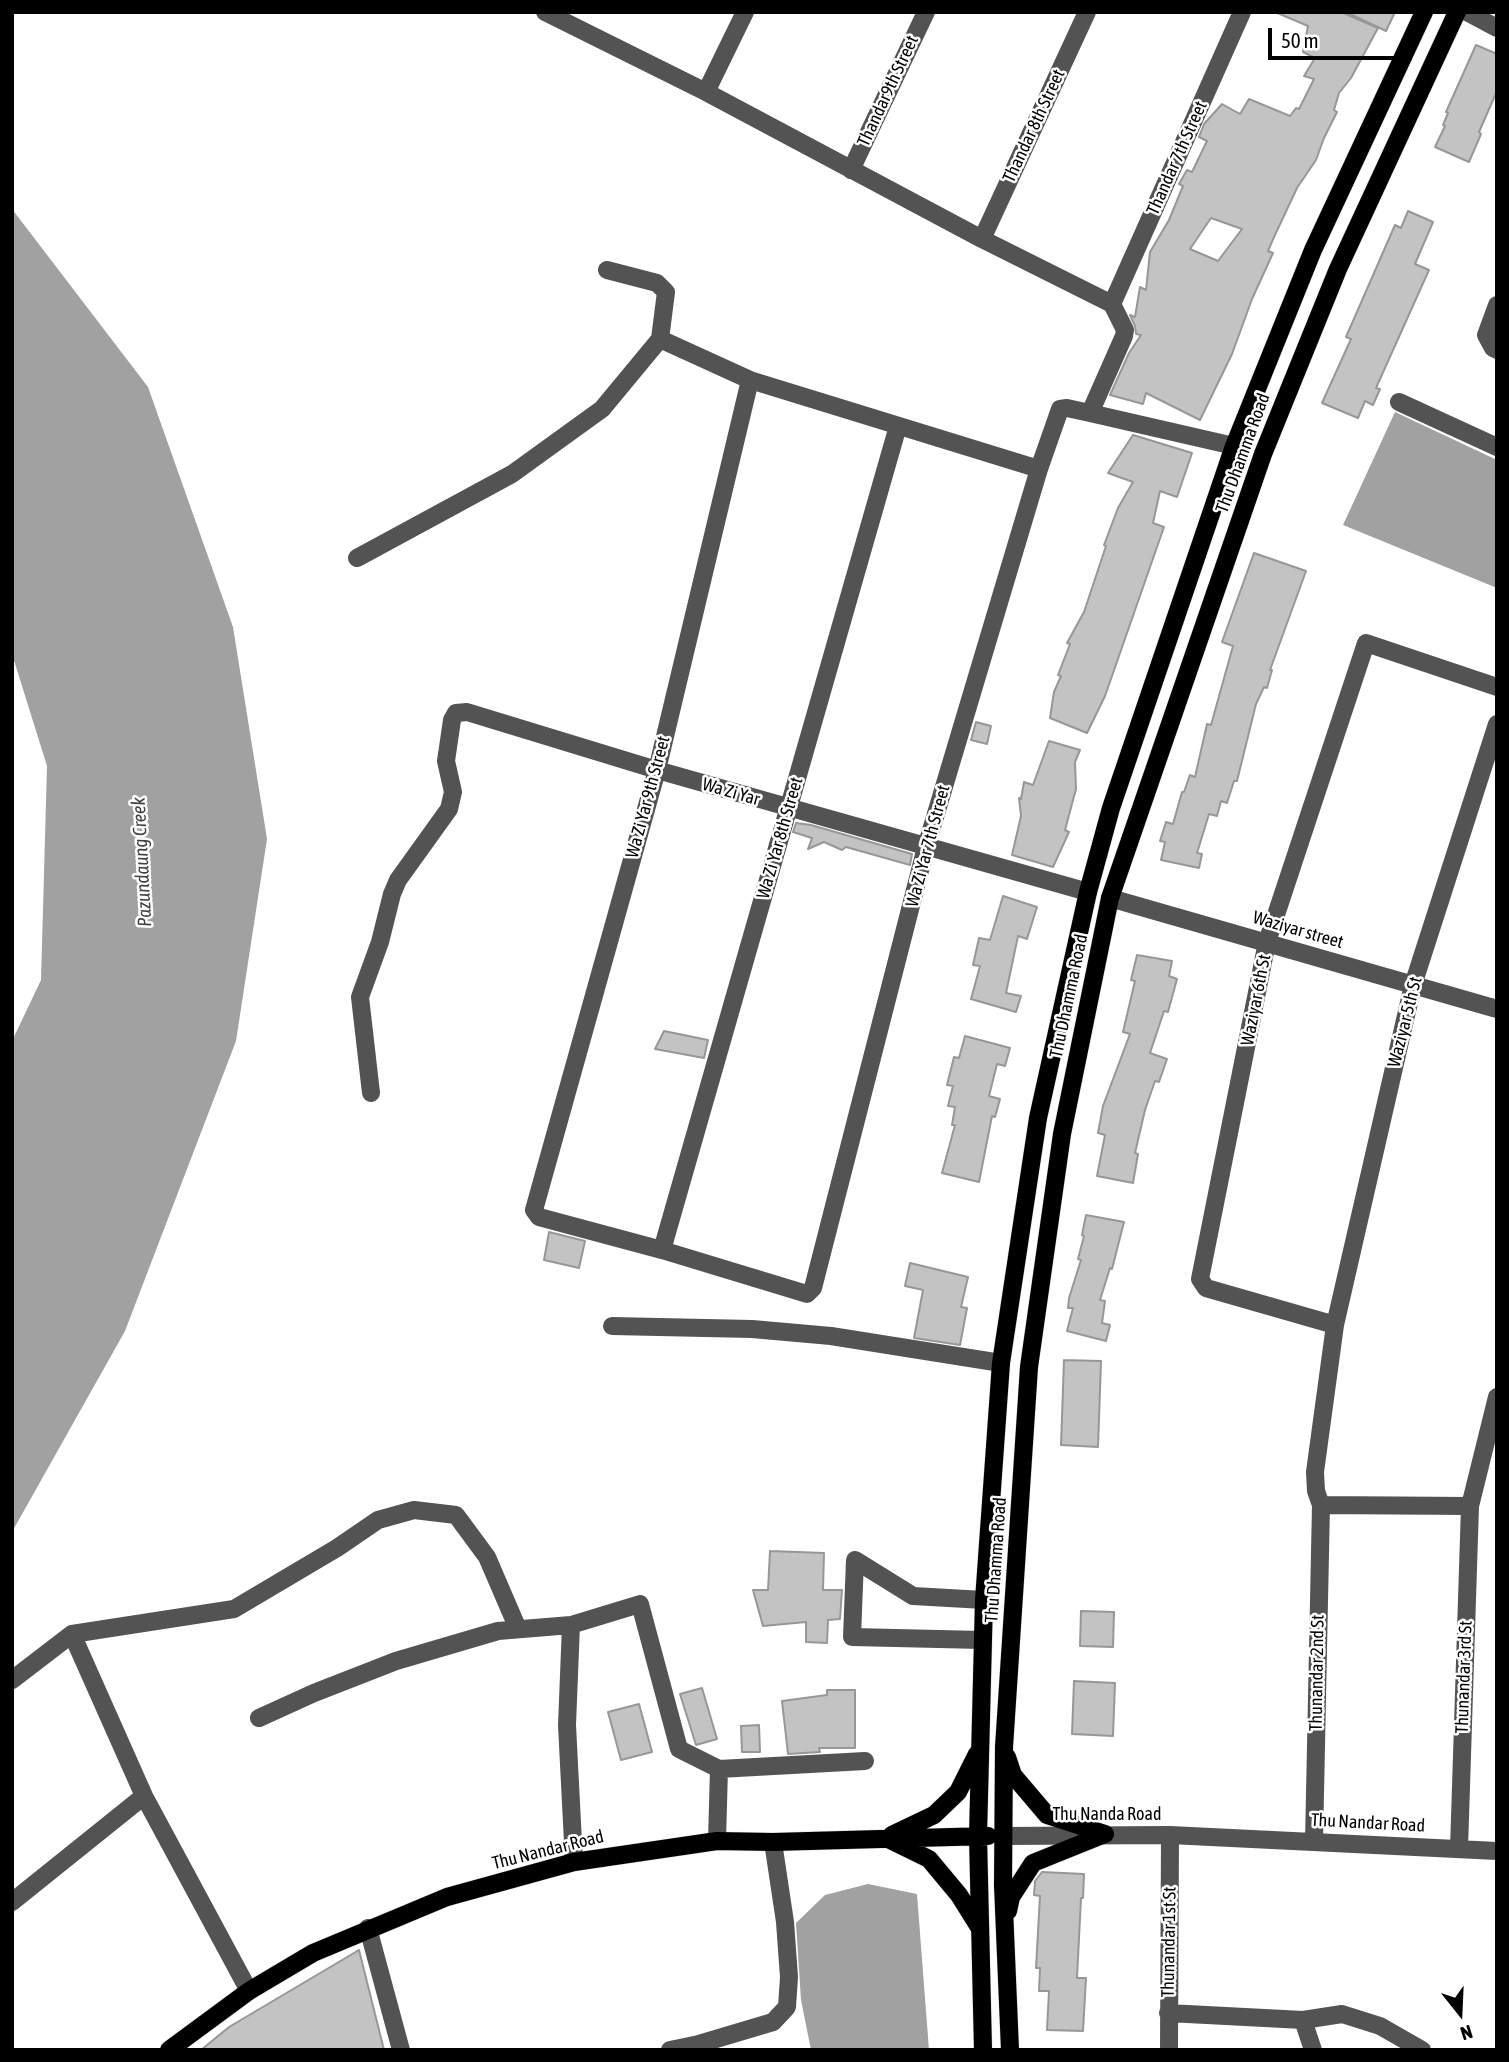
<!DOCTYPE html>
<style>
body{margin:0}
#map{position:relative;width:1509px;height:2062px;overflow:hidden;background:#fff;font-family:"Asap Condensed",sans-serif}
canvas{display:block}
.frame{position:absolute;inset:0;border:14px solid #000;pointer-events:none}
.north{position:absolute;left:1425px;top:1978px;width:70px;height:70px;-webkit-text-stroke:5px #fff;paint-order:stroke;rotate:162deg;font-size:19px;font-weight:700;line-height:28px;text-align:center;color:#000}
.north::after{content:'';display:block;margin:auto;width:24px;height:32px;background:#000;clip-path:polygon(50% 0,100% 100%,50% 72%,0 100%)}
.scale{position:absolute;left:1268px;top:28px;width:144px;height:32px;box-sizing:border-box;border:4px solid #000;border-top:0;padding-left:9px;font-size:21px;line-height:24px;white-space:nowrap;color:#000;-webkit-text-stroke:5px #fff;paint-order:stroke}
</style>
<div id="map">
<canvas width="1509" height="2062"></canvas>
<div class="frame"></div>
<div class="north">N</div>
<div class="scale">50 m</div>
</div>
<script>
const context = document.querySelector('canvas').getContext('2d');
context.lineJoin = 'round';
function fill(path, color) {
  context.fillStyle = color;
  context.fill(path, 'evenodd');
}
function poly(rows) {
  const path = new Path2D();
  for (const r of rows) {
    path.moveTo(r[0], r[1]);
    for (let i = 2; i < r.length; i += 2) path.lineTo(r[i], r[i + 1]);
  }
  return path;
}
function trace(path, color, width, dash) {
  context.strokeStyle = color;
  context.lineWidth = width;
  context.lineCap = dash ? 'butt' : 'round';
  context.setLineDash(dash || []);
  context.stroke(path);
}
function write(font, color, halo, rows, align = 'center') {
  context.font = font + ' "Asap Condensed",sans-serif';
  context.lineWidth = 5;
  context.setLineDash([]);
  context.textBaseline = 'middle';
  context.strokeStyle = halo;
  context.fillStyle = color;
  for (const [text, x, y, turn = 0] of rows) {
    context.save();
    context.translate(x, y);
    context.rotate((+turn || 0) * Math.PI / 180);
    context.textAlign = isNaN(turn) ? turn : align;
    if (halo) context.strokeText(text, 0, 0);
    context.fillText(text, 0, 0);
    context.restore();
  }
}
fill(poly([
 [12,209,148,387,233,627,267,839,236,1041,125,1331,12,1532,12,1041,41,980,47,766,12,654],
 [1395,412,1497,460,1497,588,1343,525],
 [868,1884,917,1894,929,2050,811,2050,801,2000,796,1923,825,1895]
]), '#a1a1a1');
const building = poly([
 [1275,12,1341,12,1378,28,1351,78,1339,93,1334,110,1337,112,1324,138,1316,160,1297,188,1274,237,1268,251,1273,253,1252,299,1232,354,1200,420,1146,393,1143,404,1110,395,1129,353,1141,335,1136,334,1135,326,1130,315,1135,317,1140,287,1146,290,1150,252,1169,220,1183,186,1179,184,1187,170,1192,172,1207,141,1199,137,1204,124,1222,104,1240,114,1249,99,1290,116,1296,108,1299,109,1314,79,1304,76,1315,58,1303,52,1308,26,1275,12],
 [1211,218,1242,229,1218,261,1190,249,1211,218],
 [1346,12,1395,12,1386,31,1346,12],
 [1476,45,1497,54,1497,91,1479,132,1481,134,1469,162,1435,147,1445,126,1443,125,1448,113,1446,112,1476,45],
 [1408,211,1433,222,1415,264,1429,270,1376,388,1380,389,1373,405,1365,401,1358,418,1322,403,1351,339,1346,337,1395,225,1401,228,1408,211],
 [1133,435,1192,453,1177,497,1160,491,1153,523,1164,527,1105,696,1087,733,1050,718,1054,692,1061,676,1058,675,1070,644,1067,643,1084,612,1106,546,1104,545,1118,508,1133,482,1108,473,1133,435],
 [1254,553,1306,571,1270,670,1272,670,1267,688,1264,687,1256,704,1237,781,1234,781,1227,803,1221,801,1217,816,1209,814,1197,853,1202,854,1199,868,1161,860,1165,842,1160,841,1166,822,1173,824,1182,792,1184,792,1190,775,1195,777,1207,724,1211,725,1233,646,1222,642,1254,553],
 [976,722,991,726,987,744,971,740,976,722],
 [1049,741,1080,750,1075,762,1076,789,1065,830,1069,832,1053,867,1012,855,1021,816,1019,798,1021,799,1024,782,1033,785,1049,741],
 [796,823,811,825,912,854,910,865,846,847,842,850,824,842,808,849,812,838,793,832,796,823],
 [1003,896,1037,907,1027,939,1018,936,1006,993,1021,996,1016,1012,971,999,980,966,973,965,979,938,990,940,1003,896],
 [1137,955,1172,961,1169,976,1177,979,1168,1012,1164,1011,1150,1053,1167,1059,1159,1082,1155,1081,1145,1110,1135,1153,1138,1154,1133,1183,1097,1176,1105,1135,1098,1133,1103,1106,1130,1034,1123,1032,1135,981,1131,980,1137,955],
 [664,1031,708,1040,704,1058,655,1049,664,1031],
 [965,1036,1010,1048,1005,1066,997,1064,989,1096,1000,1099,995,1117,992,1116,979,1182,942,1173,955,1125,952,1125,955,1107,948,1106,953,1086,947,1085,954,1057,959,1058,965,1036],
 [1086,1215,1124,1222,1112,1269,1110,1268,1100,1300,1105,1301,1102,1323,1110,1325,1106,1341,1067,1331,1073,1308,1068,1308,1069,1298,1081,1260,1078,1259,1084,1236,1082,1235,1086,1215],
 [549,1232,585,1241,579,1268,544,1260,549,1232],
 [910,1263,968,1277,961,1307,967,1308,960,1345,914,1338,923,1290,905,1286,910,1263],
 [1064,1360,1101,1361,1098,1447,1061,1445,1064,1360],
 [770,1551,824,1553,823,1590,842,1590,840,1619,828,1620,827,1643,806,1642,806,1622,763,1626,753,1590,768,1590,770,1551],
 [1081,1611,1114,1612,1113,1647,1080,1646,1081,1611],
 [1074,1681,1115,1683,1113,1736,1072,1734,1074,1681],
 [702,1688,717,1739,696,1745,680,1694,702,1688],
 [827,1690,855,1690,855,1748,819,1748,820,1752,788,1754,782,1701,827,1695,827,1690],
 [639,1704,652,1752,621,1760,608,1712,639,1704],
 [759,1725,760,1752,742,1752,741,1726,759,1725],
 [1042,1872,1084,1874,1083,1898,1081,1898,1077,1978,1086,1978,1083,2031,1047,2030,1049,1991,1039,1991,1040,1968,1036,1968,1040,1896,1034,1895,1035,1881,1042,1872],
 [359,1950,384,2050,201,2050,229,2027,359,1950]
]);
fill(building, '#c3c3c3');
trace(building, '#979797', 2);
const major = poly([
 [1007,1757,1013,1775,1047,1815,1105,1834],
 [892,1835,934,1815,958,1792,977,1754],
 [888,1839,929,1859,959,1895,979,1927],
 [1008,1911,1011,1897,1033,1863,1105,1834],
 [169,2050,249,1991,313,1953,447,1897,574,1862,717,1841,773,1842,988,1836],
 [983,2050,978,1836,984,1600,1001,1363,1038,1118,1088,892,1111,808,1234,446,1313,250,1424,12],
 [1010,2050,1003,1885,1004,1747,1029,1367,1062,1134,1110,898,1263,454,1338,269,1457,12]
]);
trace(major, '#dbdbdb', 19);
trace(poly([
 [545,12,706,92,982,239,1112,304,1125,330,1124,336,1090,413],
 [1467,12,1497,28],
 [706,92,745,12],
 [851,170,926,12],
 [982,239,1087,12],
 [1112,304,1242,12],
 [1497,305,1486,335,1493,348,1497,350],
 [660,339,750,380,1039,469],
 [750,380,657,770,534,1210,539,1217,662,1250,807,1294,813,1288,926,847,1039,469,1060,409,1067,408,1090,413,1234,446],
 [1399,402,1497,447],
 [357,558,512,474,602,409,660,339,666,292,657,283,607,270],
 [1110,898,1497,1009],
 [371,1093,360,997,380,942,392,894,398,880,449,809,453,792,446,761,452,720,456,713,467,712,657,770,1088,892],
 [662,1250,898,426],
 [1335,1325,1206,1288,1200,1279,1267,942,1366,643,1497,687],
 [612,1326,752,1329,831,1336,1001,1363],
 [1321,1505,1470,1506],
 [571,1625,567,1725,574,1862],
 [72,1634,144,1796,249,1991],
 [982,1640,852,1637,855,1560,913,1596,984,1600],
 [12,1680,72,1634,234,1609,337,1548,378,1520,414,1510,456,1515,487,1557,518,1629],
 [259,1718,314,1693,396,1661,498,1631,571,1625,640,1604,679,1749,719,1769,865,1761],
 [1002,1836,1170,1835,1497,1851],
 [717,1841,719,1769],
 [1314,1842,1321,1505,1316,1491,1315,1472,1335,1325,1413,985,1497,724],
 [1459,1849,1470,1506,1497,1397],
 [12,1902,144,1796],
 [368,1928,401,2050],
 [1168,2013,1303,2020,1342,2014,1380,2026,1422,2050],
 [1303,2020,1313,2050],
 [670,2050,699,2044,773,2022,787,2007,789,1977,785,1922,773,1842],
 [1169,2050,1170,1835]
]), '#535353', 18);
trace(major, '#000', 18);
write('18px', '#000', '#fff', [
 ["Thandar9th Street",888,91,-65],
 ["Thandar 8th Street",1034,126,-65],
 ["Thandar 7th Street",1177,158,-66],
 ["Thu Dhamma Road",1243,453,-70],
 ["Wa Zi Yar",731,792,16],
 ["Wa Zi Yar 9th Street",648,797,-75],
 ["Wa Zi Yar 8th Street",780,838,-74],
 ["Wa Zi Yar 7th Street",928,846,-75],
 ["Waziyar street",1298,930,16],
 ["Thu Dhamma Road",1069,996,-78],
 ["Waziyar 6th St",1256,1000,-79],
 ["Waziyar 5th St",1405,1022,-76],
 ["Thu Dhamma Road",996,1560,-86],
 ["Thunandar 2nd St",1317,1673,-89],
 ["Thunandar 3rd St",1464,1677,-88],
 ["Thu Nanda Road",1107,1814],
 ["Thu Nandar Road",1368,1823,3],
 ["Thu Nandar Road",548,1850,-14],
 ["Thunandar 1st St",1169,1942,-89]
]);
write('italic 19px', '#424242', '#fff', [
 ["Pazundaung Creek",142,862,-93]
]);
</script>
